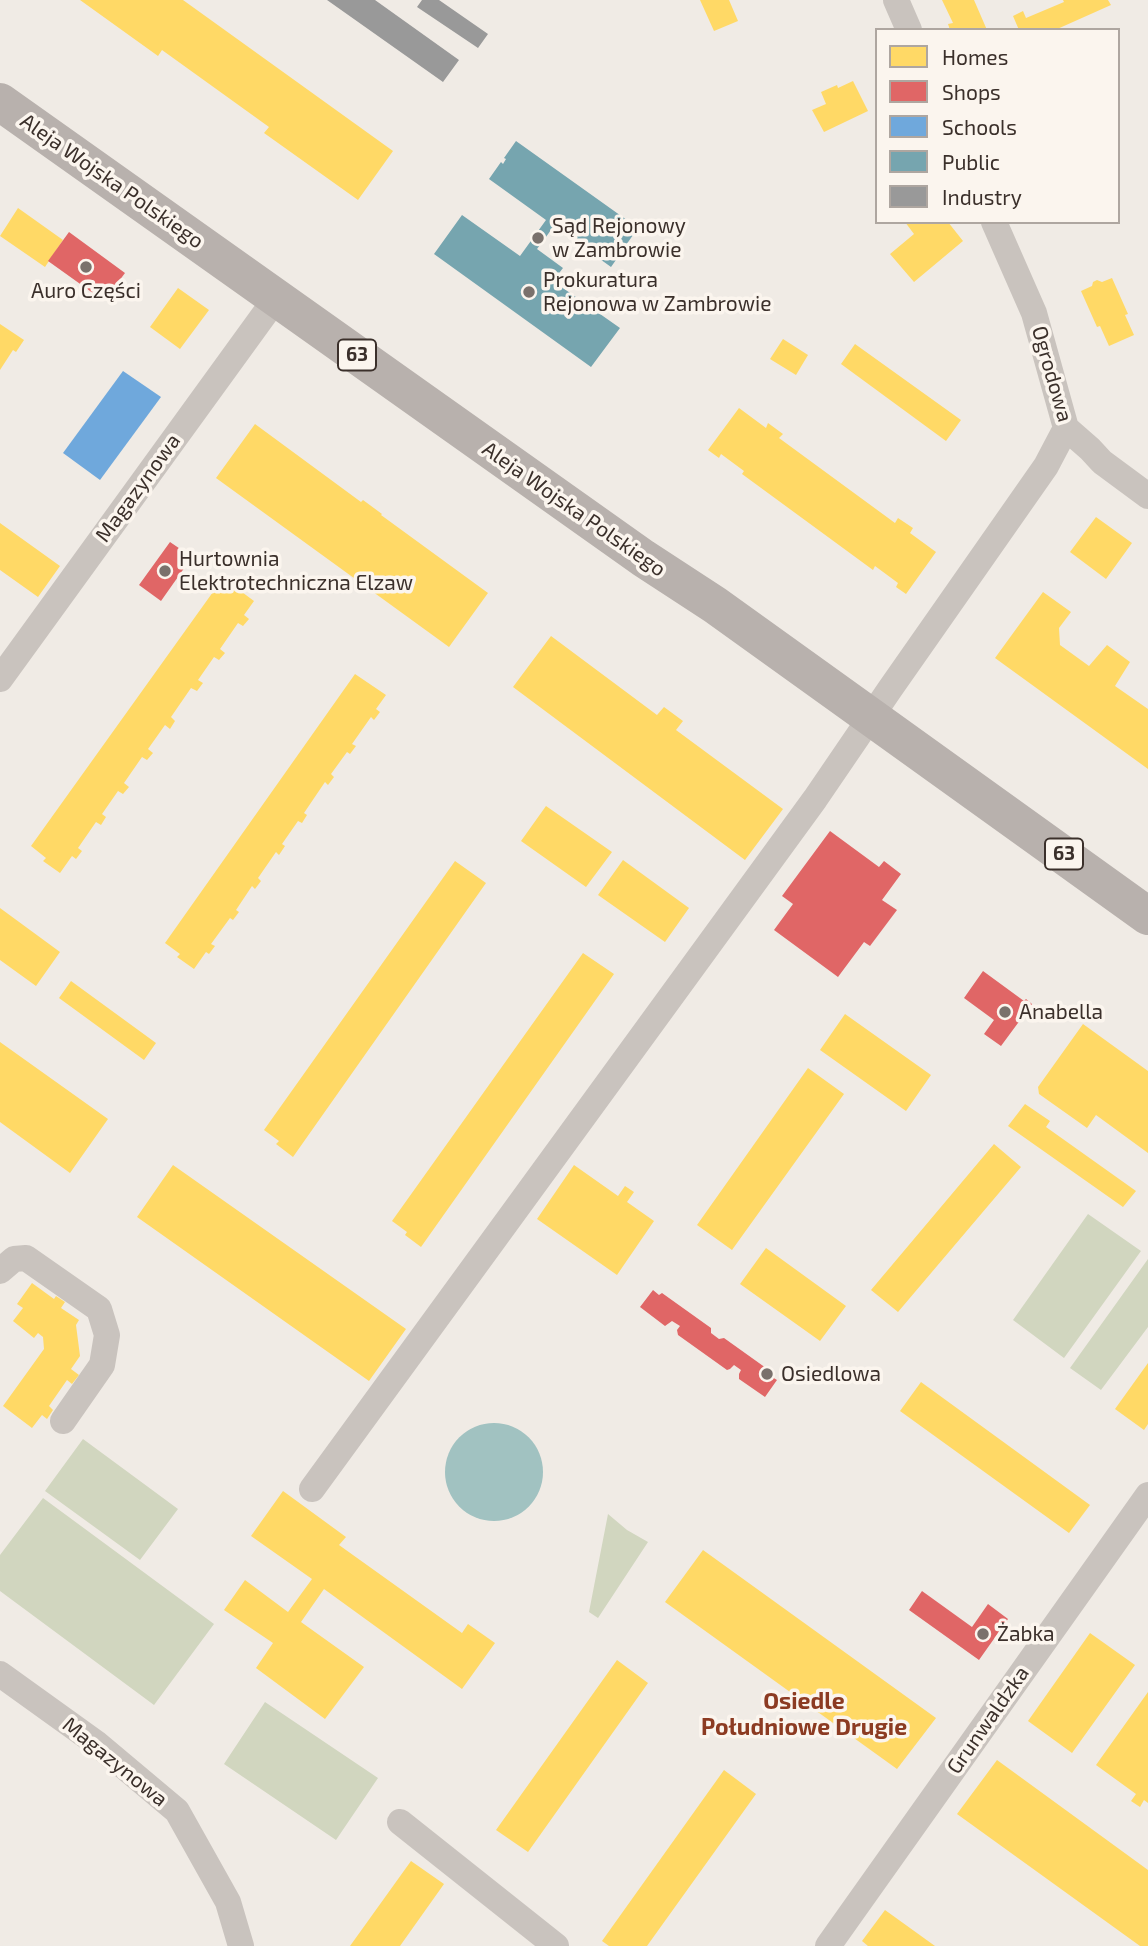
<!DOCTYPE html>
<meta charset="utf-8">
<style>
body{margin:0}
#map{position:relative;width:1148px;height:1946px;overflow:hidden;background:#f0ebe5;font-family:"Exo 2",sans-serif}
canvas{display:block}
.legend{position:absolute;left:875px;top:28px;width:245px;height:196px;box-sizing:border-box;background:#fbf5ee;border:2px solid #aea6a0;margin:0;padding:9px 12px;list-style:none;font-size:21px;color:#3b302b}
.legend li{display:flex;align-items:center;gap:14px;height:35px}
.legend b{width:35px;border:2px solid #aea6a0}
</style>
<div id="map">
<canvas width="1148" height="1946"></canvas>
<ul class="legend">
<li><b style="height:19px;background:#ffd966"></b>Homes</li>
<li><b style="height:19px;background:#e06666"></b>Shops</li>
<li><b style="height:19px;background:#6fa8dc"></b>Schools</li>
<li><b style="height:19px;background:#76a5af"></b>Public</li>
<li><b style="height:19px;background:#999"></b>Industry</li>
</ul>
</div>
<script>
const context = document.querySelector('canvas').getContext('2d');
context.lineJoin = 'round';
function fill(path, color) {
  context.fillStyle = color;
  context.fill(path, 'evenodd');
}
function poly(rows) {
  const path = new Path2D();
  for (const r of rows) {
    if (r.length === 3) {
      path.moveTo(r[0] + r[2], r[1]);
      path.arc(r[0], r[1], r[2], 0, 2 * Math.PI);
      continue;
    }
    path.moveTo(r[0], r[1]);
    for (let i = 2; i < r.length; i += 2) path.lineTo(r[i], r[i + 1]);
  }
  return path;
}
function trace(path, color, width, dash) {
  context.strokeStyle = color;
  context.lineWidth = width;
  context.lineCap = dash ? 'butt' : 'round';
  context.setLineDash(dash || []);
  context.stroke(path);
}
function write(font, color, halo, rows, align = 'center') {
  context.font = font + ' "Exo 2",sans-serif';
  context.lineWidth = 7;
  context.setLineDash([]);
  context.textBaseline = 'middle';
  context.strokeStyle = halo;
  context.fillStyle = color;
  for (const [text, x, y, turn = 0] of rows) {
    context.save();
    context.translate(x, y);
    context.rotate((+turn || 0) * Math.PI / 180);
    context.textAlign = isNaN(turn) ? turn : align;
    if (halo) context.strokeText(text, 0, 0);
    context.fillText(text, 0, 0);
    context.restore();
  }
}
fill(poly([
 [1088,1214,1141,1251,1064,1358,1013,1320],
 [1148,1259,1148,1327,1101,1390,1070,1368],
 [83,1439,178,1509,140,1560,45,1491],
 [43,1498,214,1624,154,1705,0,1591,0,1555],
 [608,1514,627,1530,648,1542,598,1618,589,1612],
 [265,1702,378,1778,336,1840,224,1764]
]), '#d1d6bf');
fill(poly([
 [494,1472,49]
]), '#a1c2c1');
fill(poly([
 [80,0,183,0,393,151,358,200,264,133,269,127,162,50,158,56],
 [700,0,729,0,738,21,714,31],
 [942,0,974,0,987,30,950,30,948,24,953,23],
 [1063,0,1108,0,1111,5,1055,30,1019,30,1013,16,1023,11,1026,18,1064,2],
 [853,81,868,111,824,132,812,110,826,104,821,92,837,85,838,88],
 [18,208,63,240,45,267,0,236],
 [905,222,948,222,963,241,914,282,890,254,914,234],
 [1112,278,1128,314,1125,315,1134,335,1109,346,1100,326,1097,327,1081,291,1092,286,1093,282,1097,280,1102,282],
 [178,288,209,310,180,349,150,327],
 [0,324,24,340,16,352,13,350,0,370],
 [783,339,808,355,796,375,770,359],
 [855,344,961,420,946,441,841,364],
 [739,408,766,428,768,423,783,434,779,438,895,523,898,518,913,528,910,533,936,552,906,594,896,587,898,583,875,566,873,570,742,474,744,471,721,454,719,458,708,450],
 [255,424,361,502,363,500,382,514,381,515,488,593,449,647,216,478],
 [1096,517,1132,543,1106,579,1070,552],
 [0,523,60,566,38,597,0,570],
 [223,578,254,601,244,615,249,619,243,626,238,623,220,649,225,653,219,660,214,657,198,680,203,683,197,691,191,688,171,717,175,721,170,729,165,725,148,749,153,753,147,760,142,757,124,783,129,787,123,794,118,791,102,814,106,817,101,825,96,822,78,848,82,851,76,859,72,856,60,873,43,861,46,858,31,846],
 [1043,592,1071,612,1059,628,1060,645,1089,666,1107,645,1130,662,1115,686,1148,709,1148,769,995,658],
 [551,636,657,715,664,707,683,721,676,730,783,809,745,860,513,687],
 [355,674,386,695,376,709,380,712,374,720,371,717,352,744,356,746,350,754,347,752,331,774,334,777,328,785,325,782,304,813,307,815,302,823,298,821,282,844,285,846,279,855,276,852,258,878,261,881,255,889,252,886,236,910,239,912,233,920,230,918,211,944,215,946,209,954,206,952,194,969,177,957,180,954,165,943],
 [546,806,612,852,586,887,521,841],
 [623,860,689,908,665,942,598,895],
 [455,861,486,883,293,1157,276,1144,279,1141,264,1130],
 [0,908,60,952,36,986,0,960],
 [583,953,614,974,421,1247,405,1235,407,1232,392,1221],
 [71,981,156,1043,144,1060,59,998],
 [845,1014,931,1075,906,1111,820,1050],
 [1083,1024,1148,1071,1148,1153,1096,1115,1087,1128,1039,1094,1038,1087],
 [0,1042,108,1119,70,1173,0,1122],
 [808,1068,844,1094,732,1250,697,1225],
 [1025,1104,1050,1121,1046,1127,1136,1191,1123,1207,1008,1126],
 [994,1144,1021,1167,898,1312,871,1290],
 [173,1165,406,1329,369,1381,137,1217],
 [574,1165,618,1196,625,1186,634,1192,627,1202,654,1221,617,1275,537,1219],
 [766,1248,846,1306,820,1341,740,1284],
 [32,1283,54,1299,56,1296,65,1302,61,1308,79,1320,76,1325,80,1356,71,1369,79,1375,72,1384,67,1380,49,1406,53,1410,47,1419,42,1415,32,1428,3,1406,44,1349,43,1337,38,1333,34,1338,13,1321,23,1308,17,1304],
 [1148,1363,1148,1424,1144,1430,1115,1409],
 [921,1382,1090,1505,1069,1533,900,1411],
 [283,1491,346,1537,339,1545,462,1633,468,1624,495,1643,462,1689,324,1589,301,1622,364,1667,325,1719,256,1668,273,1643,224,1610,245,1580,288,1612,312,1579,251,1536],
 [703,1550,936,1718,897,1769,665,1602],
 [1090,1633,1135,1665,1072,1753,1028,1721],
 [617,1660,648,1683,528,1852,496,1830],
 [1148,1692,1148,1803,1144,1800,1140,1807,1131,1801,1136,1794,1096,1765],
 [997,1760,1148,1870,1148,1946,1140,1946,957,1814],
 [724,1770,756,1794,647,1946,609,1946,602,1941],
 [411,1861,444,1884,400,1946,350,1946],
 [885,1910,935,1946,868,1946,862,1941]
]), '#ffd966');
fill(poly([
 [69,232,125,273,104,301,48,261],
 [170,542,192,557,161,601,139,585],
 [830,831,879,867,884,861,901,874,882,900,897,910,870,946,864,942,838,977,774,930,793,904,782,896],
 [983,971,1024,1001,1026,999,1032,1004,1001,1046,984,1034,994,1020,964,998],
 [653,1290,659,1295,662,1293,711,1328,711,1333,719,1339,724,1338,773,1373,772,1377,777,1380,765,1397,739,1379,739,1374,741,1370,734,1365,730,1369,727,1370,678,1335,677,1330,680,1326,672,1321,665,1326,640,1307],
 [922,1591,972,1627,988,1604,1008,1619,979,1660,909,1610]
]), '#e06666');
fill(poly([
 [123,371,161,397,100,480,63,453]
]), '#6fa8dc');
fill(poly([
 [516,141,638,228,626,245,624,244,621,249,623,250,611,267,554,226,537,249,563,268,553,281,620,328,591,367,434,254,462,215,520,256,546,220,489,179,501,162,503,164,506,159,504,158]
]), '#76a5af');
fill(poly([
 [327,0,375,0,459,60,443,82],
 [422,0,439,0,488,34,478,48,417,7]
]), '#999');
trace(poly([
 [896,0,909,30],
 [994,222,1034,313,1066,428,1090,449,1102,462,1148,496],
 [0,679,277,297],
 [0,1271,14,1259,26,1258,99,1309,107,1335,102,1365,63,1421],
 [312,1489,815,799,890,689,1046,466,1066,428],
 [0,1674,96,1743,177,1811,228,1902,241,1946],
 [400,1822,556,1946],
 [828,1946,1148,1495]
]), '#c9c3be', 26);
trace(poly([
 [0,102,643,558,715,605,1148,916]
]), '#b8b1ad', 38);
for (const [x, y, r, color] of [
 [538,238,7,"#7a716c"],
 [86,267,7,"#7a716c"],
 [529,292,7,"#7a716c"],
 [165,571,7,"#7a716c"],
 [1005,1012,7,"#7a716c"],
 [767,1374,7,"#7a716c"],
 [983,1634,7,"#7a716c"]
]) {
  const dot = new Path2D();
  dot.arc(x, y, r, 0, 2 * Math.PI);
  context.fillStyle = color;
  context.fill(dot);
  trace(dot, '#fbf5ee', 2.5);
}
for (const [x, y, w] of [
 [357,355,38],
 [1064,854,38]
]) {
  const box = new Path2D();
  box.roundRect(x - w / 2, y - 15.5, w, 31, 5);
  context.fillStyle = '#fbf5ee';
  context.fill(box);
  trace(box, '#3b302b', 2);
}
write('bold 19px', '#3b302b', null, [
 ["63",357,355],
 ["63",1064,854]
]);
write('21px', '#3b302b', '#fbf5ee', [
 ["Aleja Wojska Polskiego",112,181,35],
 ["Ogrodowa",1052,374,74],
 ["Magazynowa",138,488,-54],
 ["Aleja Wojska Polskiego",574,509,35],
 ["Grunwaldzka",988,1720,-55],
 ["Magazynowa",115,1762,39]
]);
write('21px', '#3b302b', '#fbf5ee', [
 ["Sąd Rejonowy",552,226],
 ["w Zambrowie",552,250],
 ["Prokuratura",543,280],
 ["Rejonowa w Zambrowie",543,304],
 ["Auro Części",86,291,"center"],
 ["Hurtownia",179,559],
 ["Elektrotechniczna Elzaw",179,583],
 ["Anabella",1019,1012],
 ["Osiedlowa",781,1374],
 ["Żabka",997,1634]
], 'left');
write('bold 23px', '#8c3b22', '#fbf5ee', [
 ["Osiedle",804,1701],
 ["Południowe Drugie",804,1727]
]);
</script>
